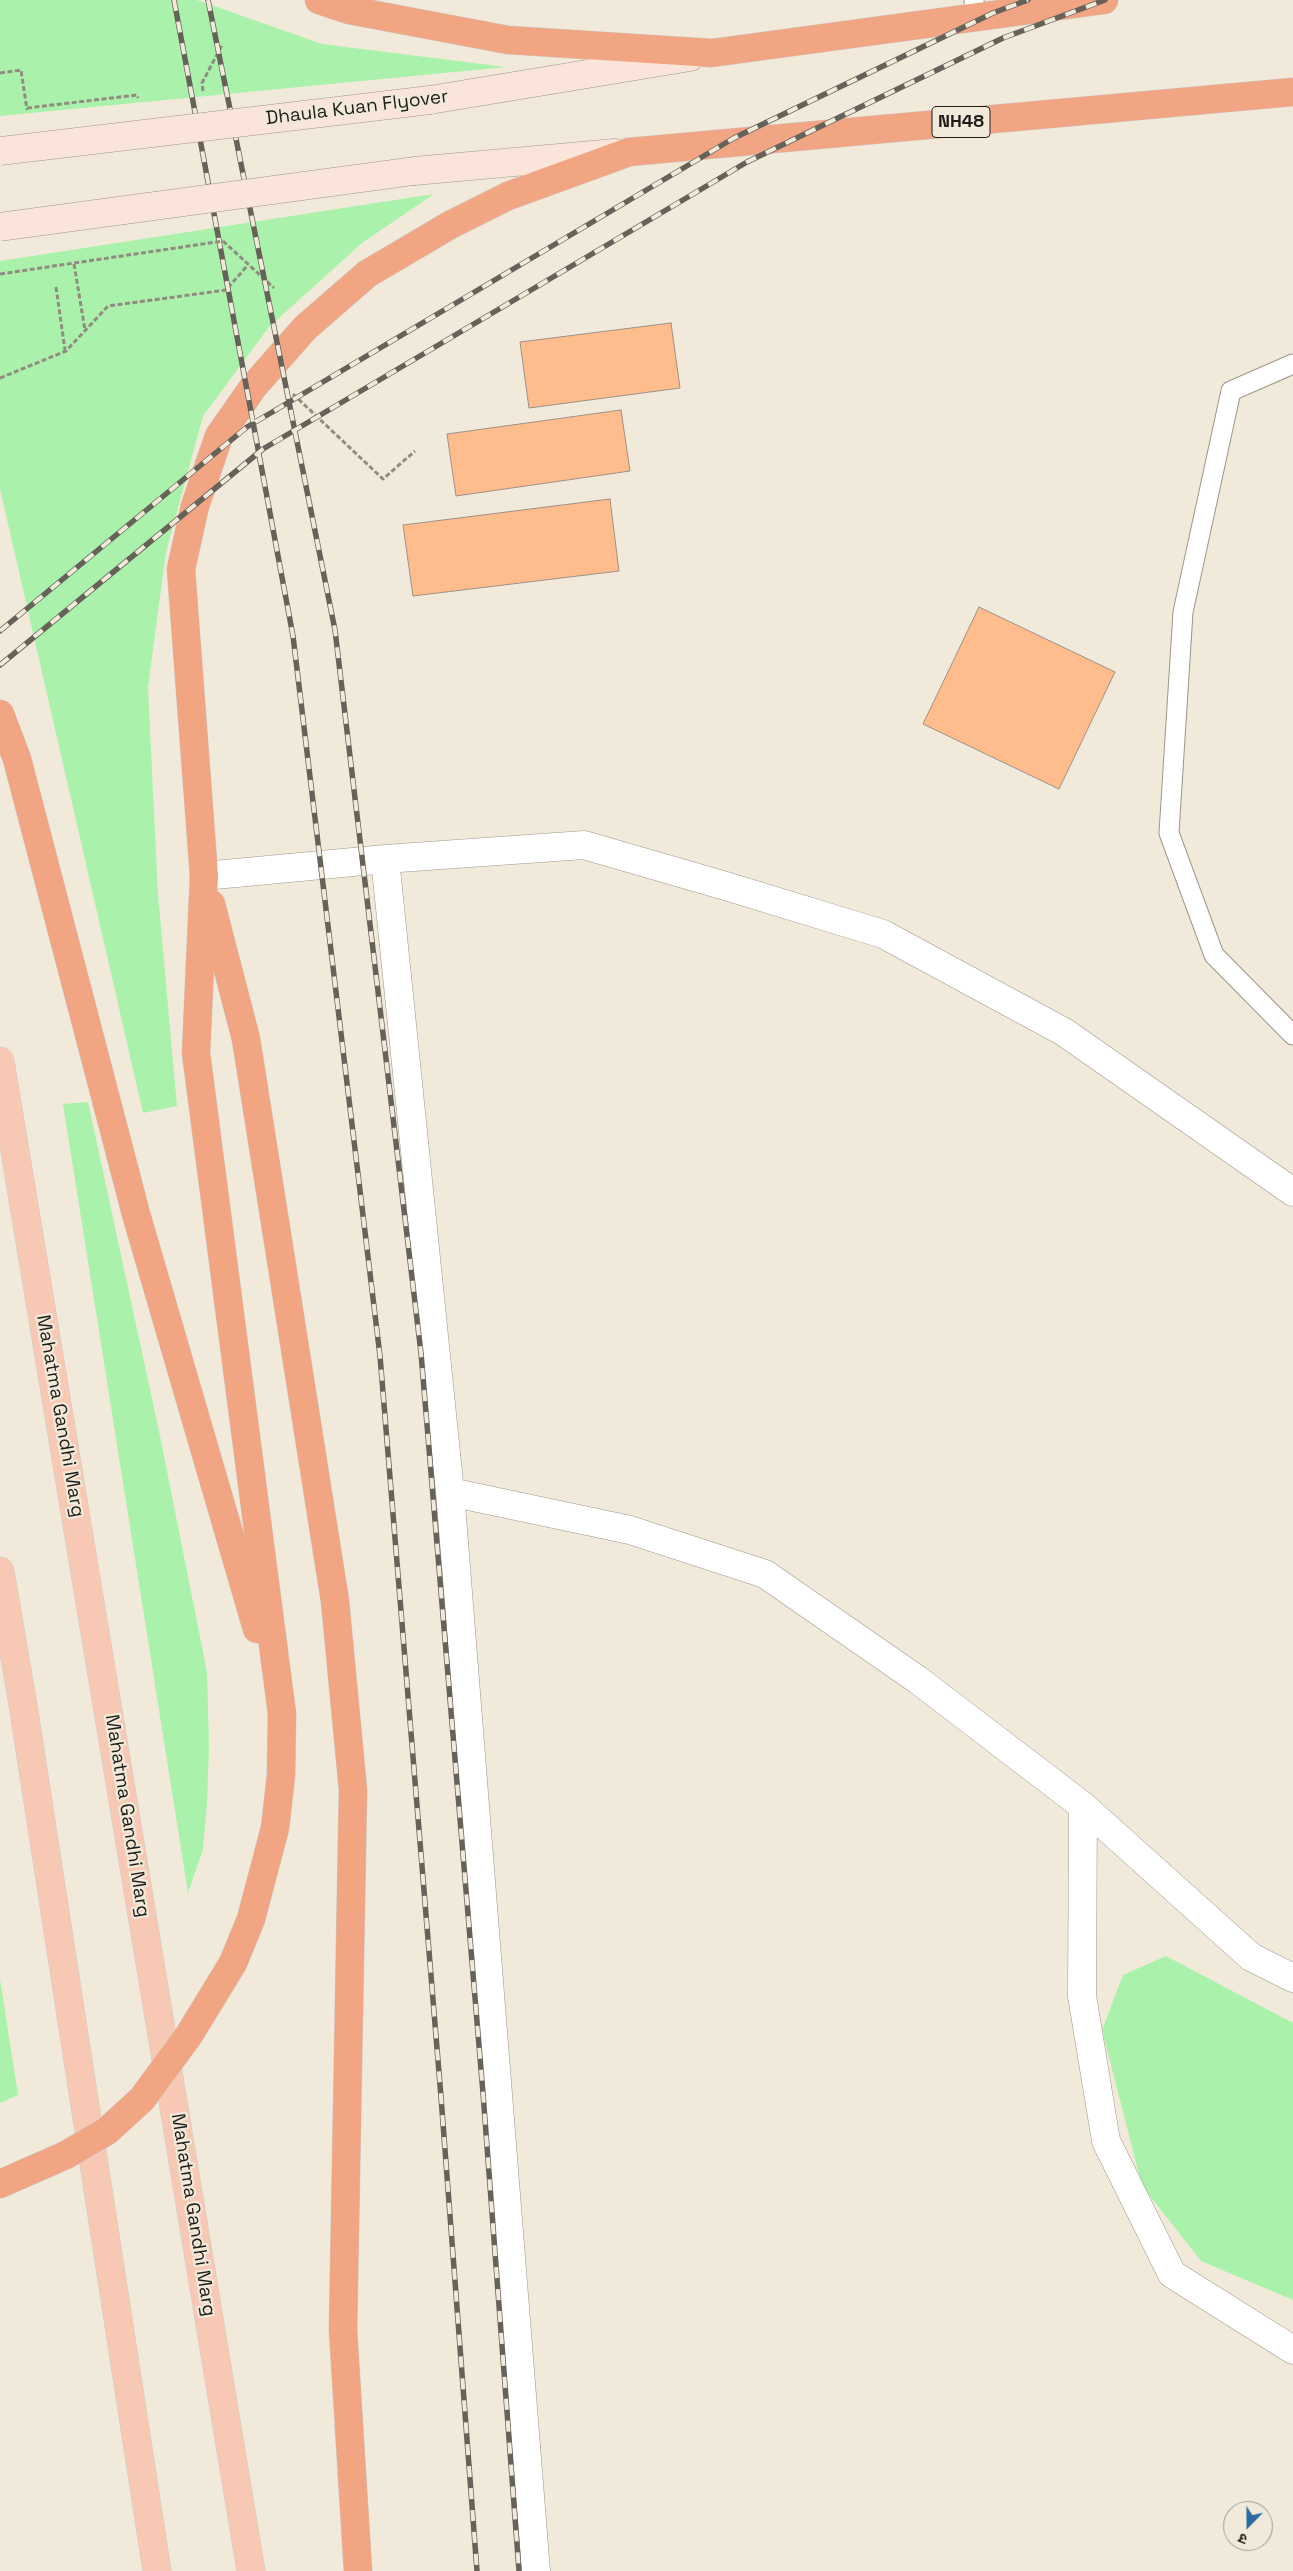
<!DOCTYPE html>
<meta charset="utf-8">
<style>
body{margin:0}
#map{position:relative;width:1293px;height:2571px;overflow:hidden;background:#f1eadb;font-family:"Space Grotesk","Noto Sans Devanagari",sans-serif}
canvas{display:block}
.north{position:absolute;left:1223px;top:2501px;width:50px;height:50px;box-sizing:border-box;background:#f1eadb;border:1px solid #9d988d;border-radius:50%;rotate:202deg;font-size:14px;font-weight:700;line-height:20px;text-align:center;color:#201d18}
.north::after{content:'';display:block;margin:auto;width:18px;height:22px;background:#2a6aa0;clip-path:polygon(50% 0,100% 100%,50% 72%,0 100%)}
</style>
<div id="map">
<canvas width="1293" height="2571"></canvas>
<div class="north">उ</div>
</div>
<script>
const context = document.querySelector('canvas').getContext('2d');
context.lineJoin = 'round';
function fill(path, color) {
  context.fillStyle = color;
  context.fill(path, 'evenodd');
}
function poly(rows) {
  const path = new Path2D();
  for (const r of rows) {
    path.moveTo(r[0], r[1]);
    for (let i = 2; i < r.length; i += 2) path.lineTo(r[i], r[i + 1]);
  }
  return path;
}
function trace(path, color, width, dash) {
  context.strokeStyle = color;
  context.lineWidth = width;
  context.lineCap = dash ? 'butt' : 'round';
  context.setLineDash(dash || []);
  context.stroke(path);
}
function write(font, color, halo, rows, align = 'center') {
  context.font = font + ' "Space Grotesk",sans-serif';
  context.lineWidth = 4.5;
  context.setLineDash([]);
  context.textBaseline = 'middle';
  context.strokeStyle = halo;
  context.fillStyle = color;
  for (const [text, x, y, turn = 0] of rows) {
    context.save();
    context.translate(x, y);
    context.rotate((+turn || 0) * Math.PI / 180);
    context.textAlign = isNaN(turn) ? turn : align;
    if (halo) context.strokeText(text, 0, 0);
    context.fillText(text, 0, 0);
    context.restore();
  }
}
fill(poly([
 [0,0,197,0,322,44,506,67,0,116],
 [434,194,362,243,269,327,203,416,166,552,148,687,158,895,177,1106,143,1113,0,489,0,261],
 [88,1102,159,1431,207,1672,209,1746,207,1804,203,1849,188,1893,63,1104],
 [1166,1956,1293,2023,1293,2300,1201,2261,1142,2186,1102,2030,1123,1975],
 [0,1979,18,2095,0,2103]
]), '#aaf2ab');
const building = poly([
 [671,323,680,388,529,408,520,342,671,323],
 [621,410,630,471,456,496,447,434,621,410],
 [610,499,619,571,413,596,403,525,610,499],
 [979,607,1115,672,1059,789,923,724,979,607]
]);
fill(building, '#ffbc8c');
trace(building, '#9e9087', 1);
const lane = poly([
 [974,0,975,18],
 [1293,364,1231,391,1183,612,1169,833,1214,955,1293,1035]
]);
const street = poly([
 [385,859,450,1492,536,2571],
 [204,876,385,859,584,845,729,887,883,934,1064,1032,1293,1192],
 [450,1492,630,1530,765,1574,918,1680,1083,1806,1251,1957,1293,1978],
 [1083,1806,1082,1996,1106,2141,1172,2274,1293,2350]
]);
const secondary = poly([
 [430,100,690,57],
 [414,171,615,153]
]);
const primary = poly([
 [0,1061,251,2571],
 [0,1571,23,1705,157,2571]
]);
const highway = poly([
 [319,0,349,10,508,40,712,53,1104,0],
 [0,714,17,759,136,1214,257,1629],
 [211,904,246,1039,335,1601,353,1790,343,2330,358,2571],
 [282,1714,196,1053,204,876,181,569,195,506,219,436,254,386,305,328,367,274,450,225,508,196,629,152,1293,92],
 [0,2184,25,2173]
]);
trace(lane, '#9e9789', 21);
trace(street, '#9e9789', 29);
trace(secondary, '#9e9789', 29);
trace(primary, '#cecdcc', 29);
trace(highway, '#cecdcc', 29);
trace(poly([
 [0,73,21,70,27,110],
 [203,91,202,83,222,45],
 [27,108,137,95,138,98],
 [223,241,274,288],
 [74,264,85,330],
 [56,287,65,350],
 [0,378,66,351,108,306,226,290,248,265],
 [293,394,383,479,415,451]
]), '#918c81', 3, [5, 2.5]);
trace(lane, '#fff', 19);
trace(street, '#fff', 28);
trace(secondary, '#fbe4da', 28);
trace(primary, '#f7c9b4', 28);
trace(highway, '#f1a582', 28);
const rail = poly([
 [174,0,293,636,380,1356,441,2097,477,2571],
 [208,0,335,630,421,1353,483,2093,519,2571],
 [0,631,247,427,734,138,993,13,1028,0],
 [0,665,263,449,747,162,1003,38,1105,0]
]);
trace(rail, '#666259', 5.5);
trace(rail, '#f1eadb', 4, [11]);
const secondaryBridge = poly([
 [0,151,430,100],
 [0,227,414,171]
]);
const highwayBridge = poly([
 [25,2173,66,2155,107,2131,142,2099,189,2035,233,1963,251,1919,275,1828,281,1775,282,1714]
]);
trace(secondaryBridge, '#9e9789', 29, []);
trace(highwayBridge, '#cecdcc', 29, []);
trace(poly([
 [0,274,223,241]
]), '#918c81', 3, [5, 2.5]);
trace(secondaryBridge, '#fbe4da', 28);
trace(highwayBridge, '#f1a582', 28);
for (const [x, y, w] of [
 [961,122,58]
]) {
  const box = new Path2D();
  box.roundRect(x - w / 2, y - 15.5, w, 31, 4);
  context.fillStyle = '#f1eadb';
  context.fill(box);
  trace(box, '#201d18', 1);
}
write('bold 18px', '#201d18', null, [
 ["NH48",961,122]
]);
write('19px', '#201d18', '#f1eadb', [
 ["Dhaula Kuan Flyover",357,108,-7],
 ["Mahatma Gandhi Marg",60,1416,80],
 ["Mahatma Gandhi Marg",127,1816,81],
 ["Mahatma Gandhi Marg",193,2215,81]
]);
</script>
